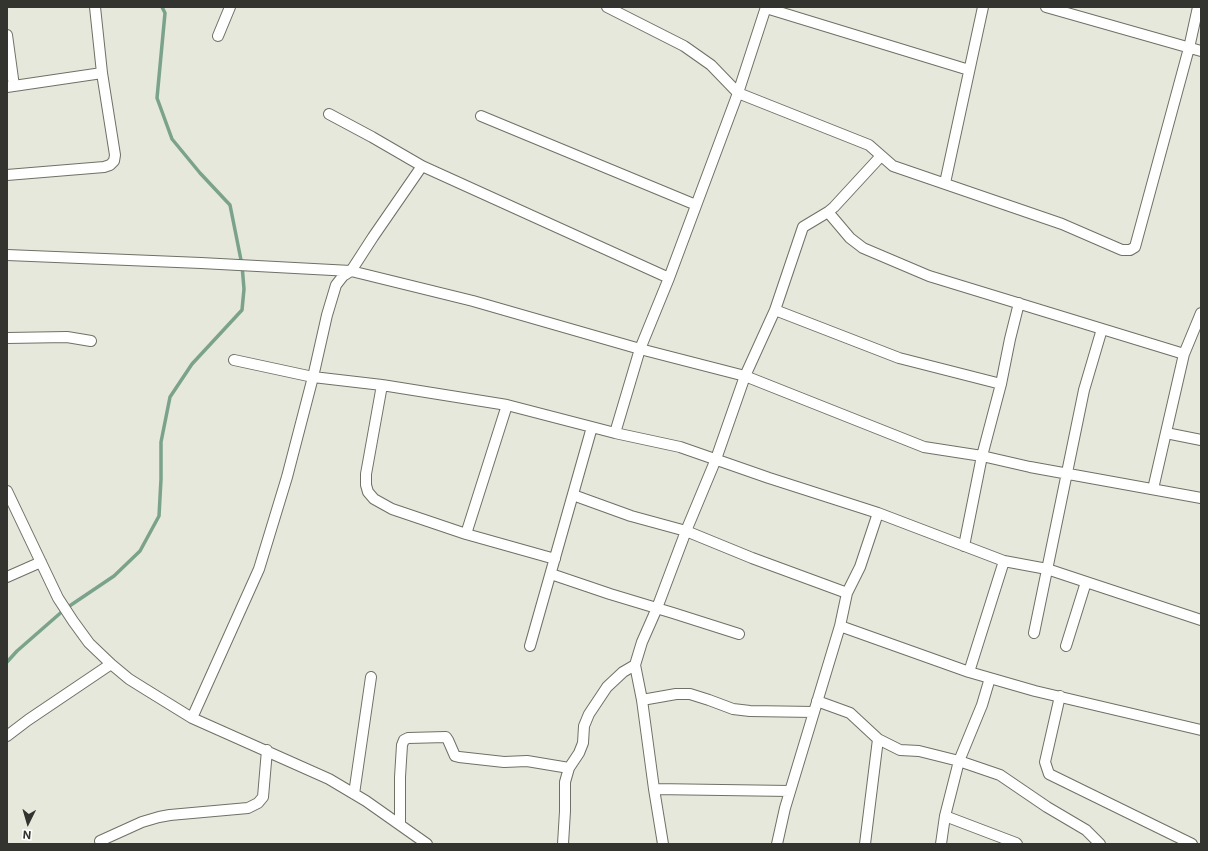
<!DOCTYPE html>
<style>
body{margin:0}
#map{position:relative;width:1208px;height:851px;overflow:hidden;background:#e6e8db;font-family:Inter,sans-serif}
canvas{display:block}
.frame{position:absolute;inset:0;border:8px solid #33342f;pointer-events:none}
.north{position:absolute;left:8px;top:803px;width:40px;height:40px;-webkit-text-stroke:3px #fff;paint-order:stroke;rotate:185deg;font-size:11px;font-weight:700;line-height:16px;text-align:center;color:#33342f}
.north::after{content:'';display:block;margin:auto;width:14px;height:18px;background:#33342f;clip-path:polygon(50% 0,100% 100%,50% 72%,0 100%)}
</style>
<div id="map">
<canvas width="1208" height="851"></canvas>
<div class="frame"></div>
<div class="north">N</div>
</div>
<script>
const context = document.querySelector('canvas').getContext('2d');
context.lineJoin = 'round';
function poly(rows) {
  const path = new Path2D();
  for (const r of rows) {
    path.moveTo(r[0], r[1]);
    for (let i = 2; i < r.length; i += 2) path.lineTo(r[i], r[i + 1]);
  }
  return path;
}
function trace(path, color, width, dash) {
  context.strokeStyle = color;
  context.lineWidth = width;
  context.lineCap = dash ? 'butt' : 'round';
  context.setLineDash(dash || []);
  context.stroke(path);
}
trace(poly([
 [7,662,17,651,65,609,114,576,140,551,159,516,161,479,161,442,170,397,192,364,242,310,244,289,242,265,230,205,200,173,172,139,157,98,165,13,162,7]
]), '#7ba38c', 3.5);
const minor = poly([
 [607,7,684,46,711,65,738,93,869,145,893,166,1062,224,1122,250,1130,250,1135,247,1189,48,1198,7],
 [1046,7,1201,51],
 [766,8,969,70],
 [7,35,14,86],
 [218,36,230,7],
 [7,87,102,73],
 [329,114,372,137,422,166,669,278],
 [481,116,696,205],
 [881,156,834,207,828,212,850,238,863,248,929,276,1184,354],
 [7,175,104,167,110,165,114,161,115,155,102,73,95,7],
 [945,183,983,7],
 [7,255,201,263,351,271,473,301,640,349,745,376,924,447,982,456,1030,467,1201,498],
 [775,310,803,227,828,212],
 [7,338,67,337,91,341],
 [234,360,313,377,382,385,507,405,615,433,680,447,769,478,878,513,1004,561,1047,569,1201,620],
 [382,385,366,474,366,485,368,492,374,499,392,509,466,534,555,559],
 [615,433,640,349,669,278,738,93,766,7],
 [1166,433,1201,440],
 [1153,489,1184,354,1201,313],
 [7,491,58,598,73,621,89,643,111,664,129,679,145,689,192,718,329,779,366,801,427,844],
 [573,495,631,516,686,531,752,558,847,593],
 [466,534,507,405],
 [964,546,982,456,1001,384,1010,339,1019,303],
 [551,574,610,594,673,613,739,634],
 [7,577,41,562],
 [840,626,969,672,1035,691,1201,730],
 [1034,633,1084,390,1102,329],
 [530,646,592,427],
 [1066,646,1086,582],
 [969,672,1004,561],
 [1060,696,1045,762,1049,774,1192,844],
 [642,700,676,694,690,694,709,700,733,709,750,711,814,712],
 [817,701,850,713,878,739,900,750,919,751,959,761,1000,775,1047,807,1086,830,1100,844],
 [192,718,259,569,287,477,313,377,327,315,336,285,343,276,351,271,373,237,422,166],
 [7,736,28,720,111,664],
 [654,789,790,791],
 [354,794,371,677],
 [945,816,1016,843,1017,844],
 [400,824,400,777,402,745,404,740,408,738,446,737,448,740,455,756,459,757,504,762,527,761,569,768],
 [100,841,142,822,159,817,170,815,248,808,258,803,263,797,267,750],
 [563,844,565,811,565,782,569,768,579,753,583,743,584,726,589,714,607,687,623,672,635,665],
 [663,844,654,789,642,700,635,665,642,642,657,608,686,531,716,459,745,376,775,310,899,358,1001,384],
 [777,844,785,808,840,626,847,593,860,567,878,513],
 [865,844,878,739],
 [941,844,945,816,959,761,982,705,990,678]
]);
trace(minor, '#6e7165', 12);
trace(minor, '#fff', 10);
</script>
